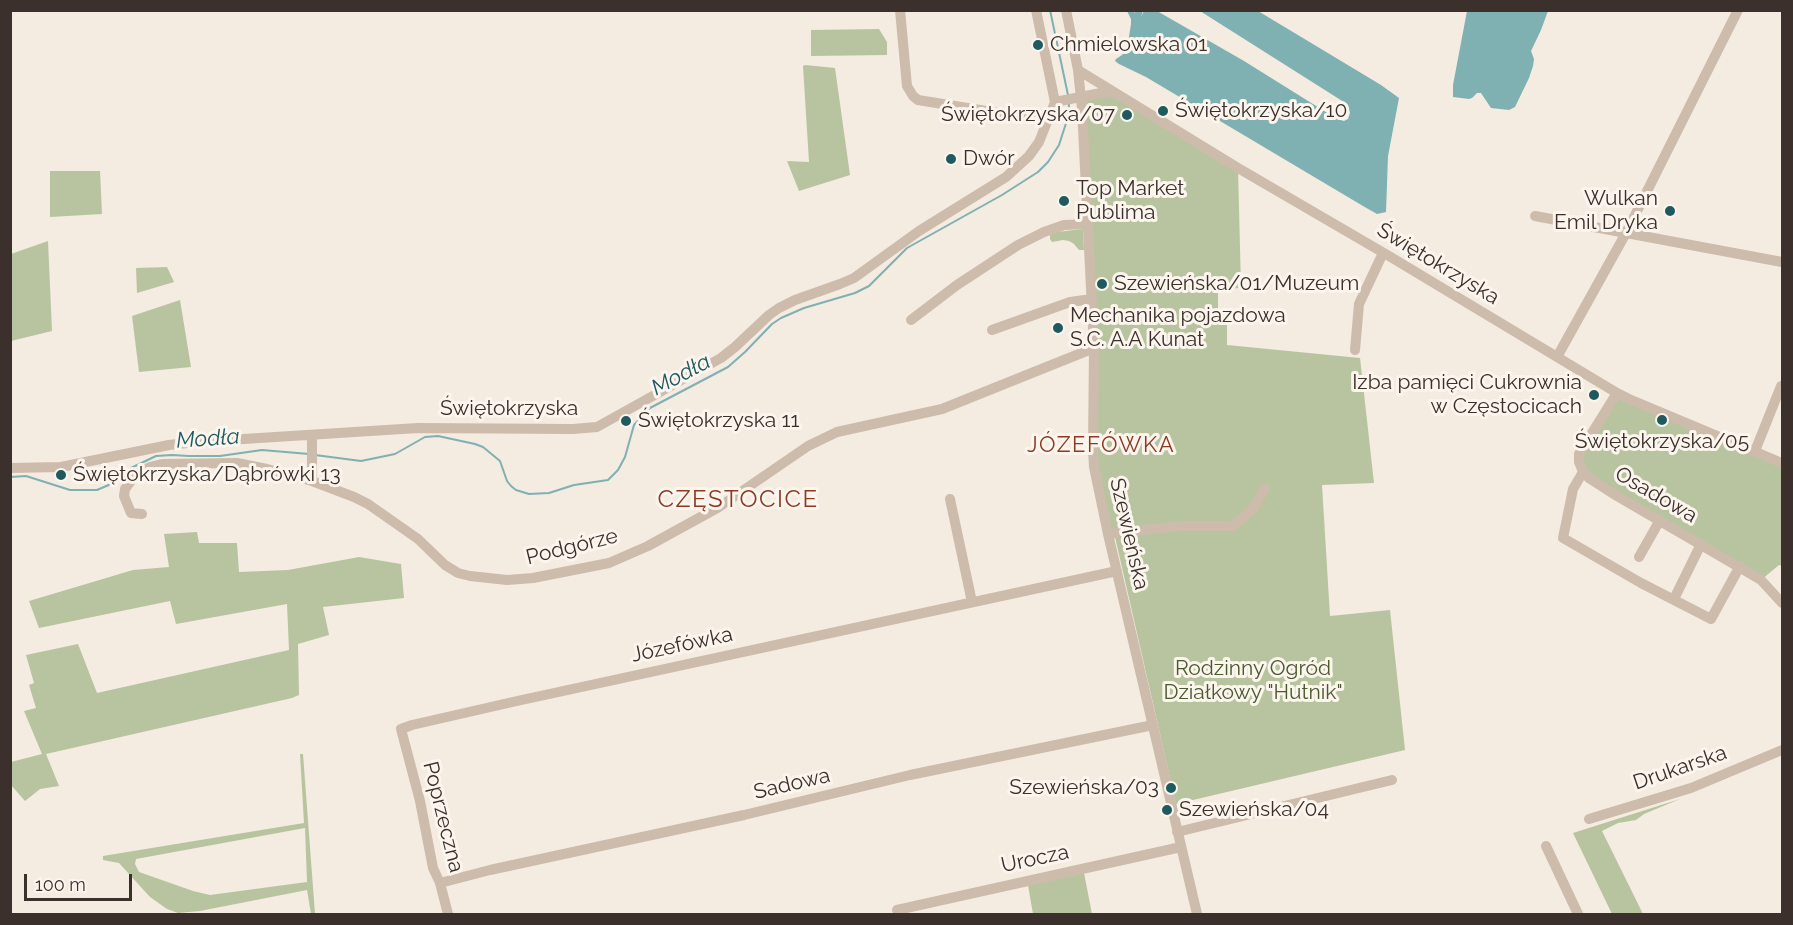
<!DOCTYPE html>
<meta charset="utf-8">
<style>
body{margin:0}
#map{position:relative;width:1793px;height:925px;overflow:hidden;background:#f4ebe1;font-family:Raleway,sans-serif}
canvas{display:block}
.frame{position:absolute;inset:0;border:12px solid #3b302b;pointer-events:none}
.scale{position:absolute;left:24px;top:874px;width:108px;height:27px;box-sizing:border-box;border:3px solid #3b302b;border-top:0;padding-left:8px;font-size:18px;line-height:21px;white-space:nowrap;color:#3b302b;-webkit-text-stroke:4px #fbf5ee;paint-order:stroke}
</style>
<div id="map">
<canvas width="1793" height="925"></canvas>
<div class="frame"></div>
<div class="scale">100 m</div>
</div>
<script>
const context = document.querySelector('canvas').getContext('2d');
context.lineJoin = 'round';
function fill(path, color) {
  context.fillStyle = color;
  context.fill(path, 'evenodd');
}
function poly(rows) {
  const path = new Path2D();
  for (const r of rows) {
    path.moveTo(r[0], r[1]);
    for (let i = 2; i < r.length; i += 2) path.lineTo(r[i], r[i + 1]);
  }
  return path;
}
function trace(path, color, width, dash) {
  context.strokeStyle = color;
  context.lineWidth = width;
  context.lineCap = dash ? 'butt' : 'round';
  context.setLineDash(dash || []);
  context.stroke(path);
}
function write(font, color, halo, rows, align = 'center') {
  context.font = font + ' Raleway,sans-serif';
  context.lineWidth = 6;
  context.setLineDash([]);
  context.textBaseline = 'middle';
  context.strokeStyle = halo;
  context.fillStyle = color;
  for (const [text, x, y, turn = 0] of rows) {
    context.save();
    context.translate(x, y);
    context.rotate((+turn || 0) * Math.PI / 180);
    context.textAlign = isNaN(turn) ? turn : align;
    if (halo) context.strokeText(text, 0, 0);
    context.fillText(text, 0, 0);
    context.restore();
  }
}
fill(poly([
 [879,29,887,42,887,55,811,56,811,30],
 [805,65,835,68,850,175,799,191,787,161,809,162,803,66],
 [1111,91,1238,168,1241,288,1218,289,1218,309,1227,314,1227,345,1360,358,1374,483,1322,485,1330,616,1390,610,1405,750,1176,804,1115,537,1108,534,1094,467,1086,96],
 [50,171,100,171,102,214,50,217],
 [1083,229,1084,250,1079,250,1074,244,1069,241,1063,240,1052,242,1050,239,1050,234,1056,232],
 [48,241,52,331,11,341,11,254],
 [167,267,174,282,137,293,136,268],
 [180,300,191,367,139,372,132,316],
 [1617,393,1782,463,1782,566,1779,565,1761,580,1589,478,1579,454],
 [197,532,199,543,237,543,239,572,288,570,359,557,401,564,404,598,323,607,329,635,298,644,299,695,292,698,46,754,59,786,40,789,25,801,11,785,11,762,42,754,24,711,36,708,29,685,34,683,26,655,78,644,97,693,289,650,287,604,176,624,170,601,39,628,29,601,133,570,169,567,164,534],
 [300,754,303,754,315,914,311,914,307,890,200,911,178,913,167,909,150,897,119,863,103,860,103,856,304,823],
 [305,828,307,882,210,895,193,891,139,872,135,864,136,859],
 [1680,799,1644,814,1636,820,1618,823,1602,831,1643,914,1612,914,1573,833],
 [1084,873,1092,914,1033,914,1028,885]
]), '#b8c4a0');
fill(poly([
 [1127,11,1134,11,1134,13,1136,11,1143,11,1141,17,1144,11,1157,11,1244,61,1337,119,1344,121,1348,119,1350,113,1347,104,1200,11,1258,11,1381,85,1399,98,1388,156,1386,212,1377,214,1363,206,1146,77,1119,64,1115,61,1116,59,1122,55,1127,49,1128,43,1131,24,1131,19],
 [1467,11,1548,11,1541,30,1531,51,1534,59,1533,66,1529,78,1515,107,1509,110,1491,108,1481,93,1477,93,1472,98,1469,99,1453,97,1453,85]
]), '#7fb0b2');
trace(poly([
 [1050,10,1068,95],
 [315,455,361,461,395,454,425,437,438,436,475,444,483,447,500,461,507,481,511,486,516,490,529,494,549,493,574,485,608,480,618,470,625,457,634,425,650,408,728,367,745,352,772,324,781,318,804,308,855,293,869,286,907,248,1002,195,1038,172,1048,162,1059,145,1068,117,1069,104],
 [10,477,26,476,70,490,97,490,111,484,131,468,156,456,172,455,189,456,220,456,262,450,309,454]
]), '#7fb0b2', 2);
trace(poly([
 [900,10,907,86,913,96,918,100,1048,121],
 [1036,10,1055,102],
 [1066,10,1078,70,1082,108,1094,348,1093,449,1094,467,1108,534,1197,914],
 [1078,70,1238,168,1389,256,1617,393,1629,399,1782,463],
 [1055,102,1111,91],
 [1535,216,1782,262],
 [911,320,957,285,1018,245,1044,232,1064,225,1088,224],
 [992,330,1070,302,1092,299],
 [1355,350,1359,304,1383,253],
 [1557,357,1626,233,1738,10],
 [1617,393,1579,454,1579,462,1583,472,1589,478,1617,496,1761,580,1782,603],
 [1755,451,1781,386],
 [10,468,61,467,169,445,196,442,418,428,573,429,597,427,721,358,735,347,769,315,779,308,795,300,840,284,854,278,919,231,1006,177,1029,156,1039,142,1055,102],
 [1583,472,1573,489,1563,538,1641,583,1711,619,1740,566],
 [312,481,312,435],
 [950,499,972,602],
 [142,514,131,513,124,496,125,489,136,474,150,467,162,464,237,463,267,469,312,481,354,497,368,504,418,539,445,565,458,573,470,576,507,580,533,578,609,563,648,546,719,507,808,446,837,432,942,409,1094,348],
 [1108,534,1180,526,1233,526,1253,509,1265,488],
 [1639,557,1660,520],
 [1674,599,1701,544],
 [1589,819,1691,788,1782,750],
 [1177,832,1392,780],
 [1546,846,1578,914],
 [440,883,490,870,744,815,910,775,1153,725],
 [897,910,1181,847],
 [448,914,440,883,433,868,420,801,401,729,412,725,517,701,1117,571]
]), '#cdbbac', 10);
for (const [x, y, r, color] of [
 [1038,45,6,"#1f5a5e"],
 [1163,111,6,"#1f5a5e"],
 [1127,115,6,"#1f5a5e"],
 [951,159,6,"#1f5a5e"],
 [1064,201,6,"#1f5a5e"],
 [1670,211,6,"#1f5a5e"],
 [1102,284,6,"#1f5a5e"],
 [1058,328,6,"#1f5a5e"],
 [1594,395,6,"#1f5a5e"],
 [1662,420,6,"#1f5a5e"],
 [626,421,6,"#1f5a5e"],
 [61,475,6,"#1f5a5e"],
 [1171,788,6,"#1f5a5e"],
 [1167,810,6,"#1f5a5e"]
]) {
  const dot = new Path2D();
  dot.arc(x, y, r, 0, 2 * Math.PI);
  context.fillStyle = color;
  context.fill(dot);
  trace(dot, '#fbf5ee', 2);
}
write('21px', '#3b302b', '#fbf5ee', [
 ["Chmielowska 01",1050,45],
 ["Świętokrzyska/10",1175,111],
 ["Świętokrzyska/07",1115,115,"right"],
 ["Dwór",963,159],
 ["Top Market",1076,189],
 ["Publima",1076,213],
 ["Wulkan",1658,199,"right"],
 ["Emil Dryka",1658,223,"right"],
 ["Szewieńska/01/Muzeum",1114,284],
 ["Mechanika pojazdowa",1070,316],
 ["S.C. A.A Kunat",1070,340],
 ["Izba pamięci Cukrownia",1582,383,"right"],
 ["w Częstocicach",1582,407,"right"],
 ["Świętokrzyska 11",638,421],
 ["Świętokrzyska/05",1662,442,"center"],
 ["Świętokrzyska/Dąbrówki 13",73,475],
 ["Szewieńska/03",1159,788,"right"],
 ["Szewieńska/04",1179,810]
], 'left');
write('21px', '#3b302b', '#fbf5ee', [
 ["Świętokrzyska",1438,264,31],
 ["Świętokrzyska",509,409],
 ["Osadowa",1656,495,30],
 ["Szewieńska",1129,534,77],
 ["Podgórze",572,547,-14],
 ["Józefówka",682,645,-12],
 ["Drukarska",1680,768,-19],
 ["Sadowa",792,784,-13],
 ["Poprzeczna",443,817,76],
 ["Urocza",1035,859,-12]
]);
write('21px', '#4a5a2e', '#fbf5ee', [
 ["Rodzinny Ogród",1253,669],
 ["Działkowy \"Hutnik\"",1253,693]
]);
write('italic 22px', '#1f5a5e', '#fbf5ee', [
 ["Modła",681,375,-28],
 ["Modła",208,439,-4]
]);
context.letterSpacing = '1.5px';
write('22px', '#8c3b22', '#fbf5ee', [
 ["JÓZEFÓWKA",1101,445]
]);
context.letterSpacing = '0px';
context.letterSpacing = '1.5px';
write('24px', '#8c3b22', '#fbf5ee', [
 ["CZĘSTOCICE",738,500]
]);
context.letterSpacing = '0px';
</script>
